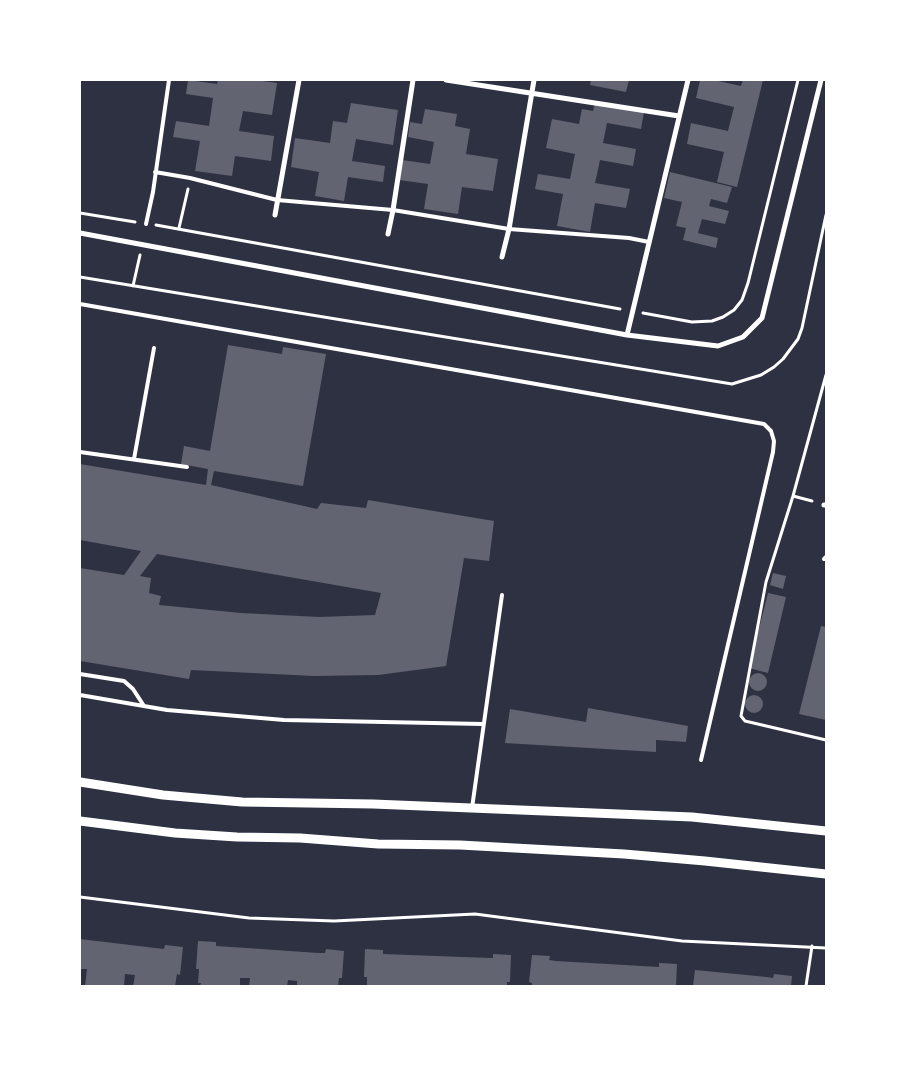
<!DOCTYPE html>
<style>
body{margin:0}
#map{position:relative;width:906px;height:1066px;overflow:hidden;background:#2d3142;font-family:Manrope,sans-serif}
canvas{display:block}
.frame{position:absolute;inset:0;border:81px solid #fff;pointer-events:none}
</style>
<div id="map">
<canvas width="906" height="1066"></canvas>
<div class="frame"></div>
</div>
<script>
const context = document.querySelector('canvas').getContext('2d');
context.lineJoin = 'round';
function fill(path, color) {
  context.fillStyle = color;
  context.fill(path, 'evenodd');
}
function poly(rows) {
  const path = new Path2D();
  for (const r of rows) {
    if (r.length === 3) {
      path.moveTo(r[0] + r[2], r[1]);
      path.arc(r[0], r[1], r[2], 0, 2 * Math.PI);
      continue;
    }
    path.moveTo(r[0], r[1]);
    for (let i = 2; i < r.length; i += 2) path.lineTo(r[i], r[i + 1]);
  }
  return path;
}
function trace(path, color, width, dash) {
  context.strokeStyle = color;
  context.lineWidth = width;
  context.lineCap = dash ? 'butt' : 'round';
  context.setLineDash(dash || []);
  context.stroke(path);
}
fill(poly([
 [188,80,217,84,218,80,255,80,277,83,272,115,243,111,239,131,274,136,271,161,235,156,232,176,195,171,200,141,173,137,176,121,209,126,213,98,186,94],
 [591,80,629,80,626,92,590,85],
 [700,80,714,80,741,86,743,80,763,80,737,187,717,182,724,152,687,144,691,123,728,131,734,107,696,98],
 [351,103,398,110,393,145,356,139,352,161,385,166,383,182,348,177,344,201,315,196,319,172,291,167,295,138,330,143,333,121,347,123],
 [595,103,644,112,641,129,607,123,603,143,636,149,633,166,600,160,595,183,630,189,626,208,595,203,590,232,557,226,563,194,535,189,538,174,570,179,575,154,546,148,552,119,579,124,582,109,593,111],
 [425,109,457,114,455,126,470,129,466,154,498,159,493,191,462,187,458,214,424,209,428,184,399,180,402,160,430,164,434,142,408,137,410,122,422,124],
 [670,172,732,187,727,203,711,199,709,206,729,211,725,224,702,219,698,233,718,238,716,248,683,240,686,228,676,226,682,202,664,198],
 [228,345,282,354,283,347,326,354,303,486,214,471,211,485,317,509,321,503,366,508,368,500,494,521,489,561,464,558,446,666,378,675,314,676,191,670,189,679,80,661,80,568,124,575,141,551,80,540,80,464,206,485,208,469,181,464,184,446,210,451],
 [157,554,381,593,375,615,319,617,241,613,159,605,161,596,149,593,151,578,140,576],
 [773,573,786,576,783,589,770,585],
 [768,593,786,597,768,673,749,668],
 [821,626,826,627,826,720,799,714],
 [758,682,9],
 [754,704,9],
 [588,708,688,726,686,742,656,740,656,752,505,743,510,709,586,722],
 [80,939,164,949,165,945,183,947,180,975,177,974,175,986,133,986,135,975,125,974,124,986,85,986,87,969,80,969],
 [198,941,216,942,216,946,247,948,318,953,325,953,326,949,344,951,342,978,339,978,338,986,297,986,297,981,288,980,287,986,249,986,250,978,240,978,240,986,200,986,201,983,198,983,199,969,196,969],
 [365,949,383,950,383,954,462,957,493,958,493,954,511,955,510,982,507,982,507,986,418,986,413,985,408,985,408,986,367,986,367,977,364,977],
 [532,955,550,956,549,960,556,961,659,967,659,963,677,964,676,986,532,986,532,983,529,982],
 [695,970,767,977,773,978,774,974,792,976,791,986,693,986]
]), '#626471');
trace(poly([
 [80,213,135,222],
 [156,225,620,309],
 [179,228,188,189],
 [80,277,732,384,761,375,774,367,783,359,798,339,802,328,826,215],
 [133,286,140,255],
 [643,313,692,322,712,321,723,317,734,310,742,300,748,283,798,80],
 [793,496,766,582,741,716,745,721,826,740],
 [812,501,793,496,826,375],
 [80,897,249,918,334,921,475,914,682,941,826,948],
 [806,986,812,946]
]), '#fff', 3);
trace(poly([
 [155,172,190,178,277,200,393,210,509,229,629,238,649,242],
 [146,224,153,192,169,80],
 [80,304,764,424,771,431,774,441,773,452,701,760],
 [80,452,187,467],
 [134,459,154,348],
 [824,559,826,557],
 [80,674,124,681,133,689,144,706],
 [80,695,167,710,284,720,483,724],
 [472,808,502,595]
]), '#fff', 4);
trace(poly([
 [446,80,679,116],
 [275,215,299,80],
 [80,233,627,335,718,346,743,337,762,318,821,80],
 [388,234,393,210,413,80],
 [502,257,509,229,534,80],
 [627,335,688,80],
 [824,505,826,505]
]), '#fff', 5);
trace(poly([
 [80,782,163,795,242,802,373,804,692,817,826,831],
 [80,821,175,833,237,837,300,838,378,844,460,845,624,854,705,861,826,874]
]), '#fff', 9);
</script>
